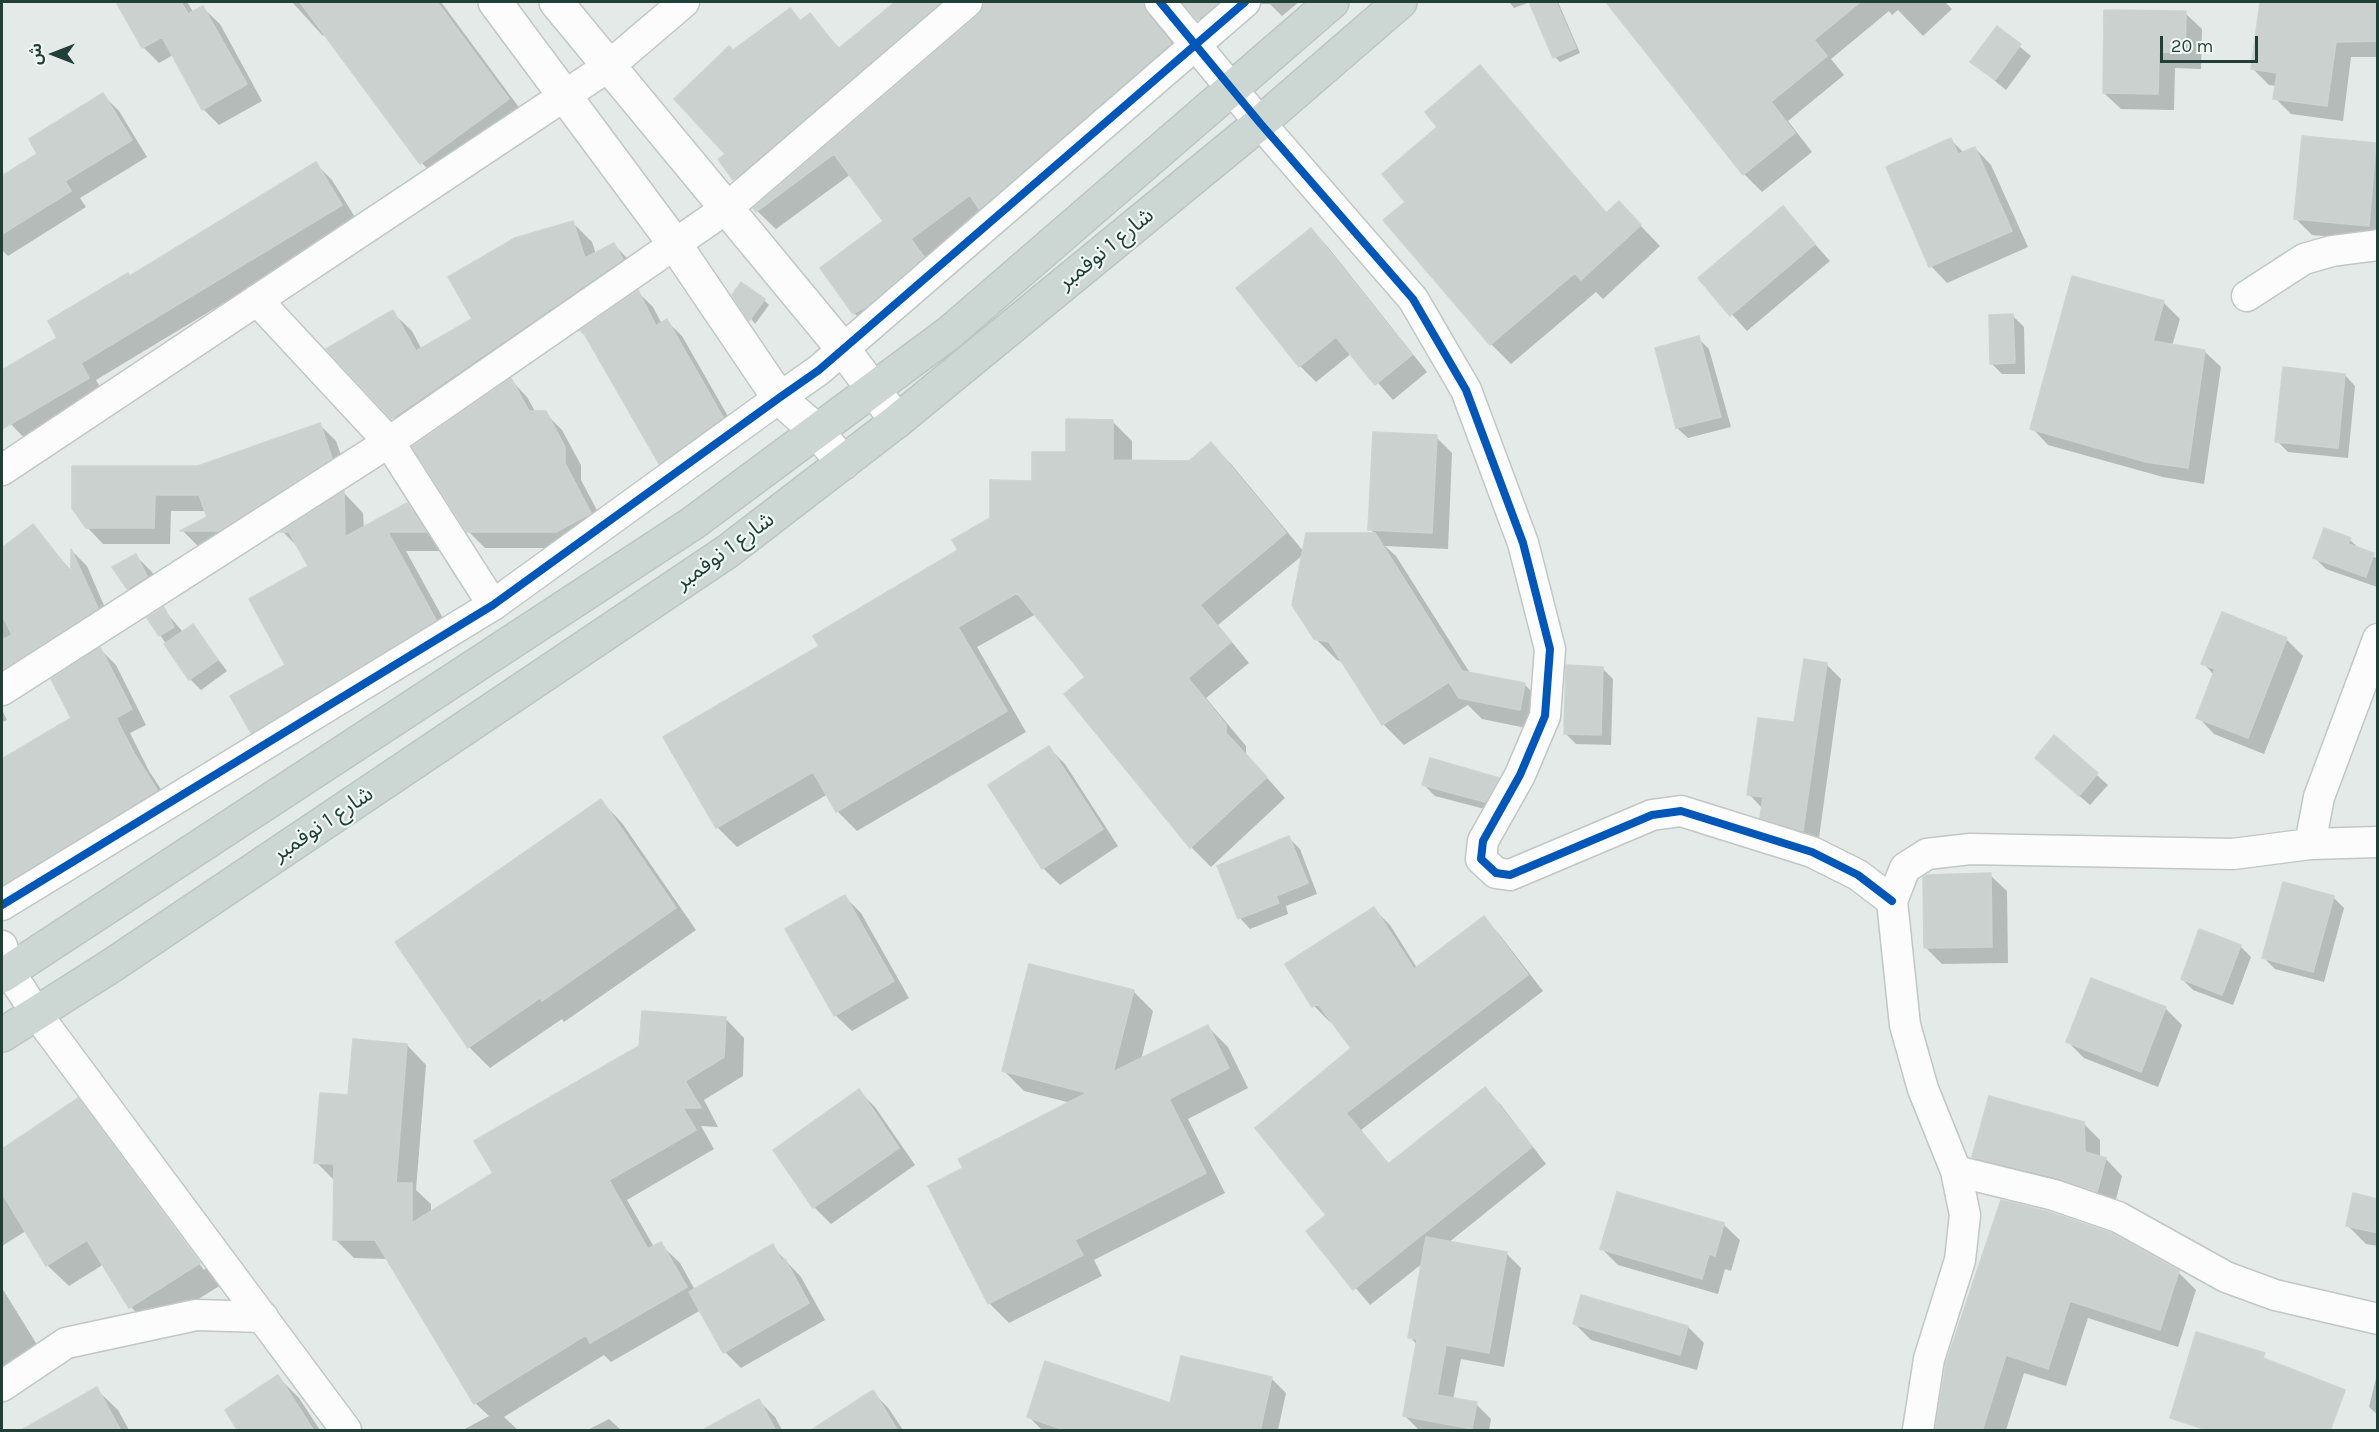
<!DOCTYPE html>
<meta charset="utf-8">
<style>
body{margin:0}
#map{position:relative;width:2379px;height:1432px;overflow:hidden;background:#e3eae7;font-family:Karla,"Noto Sans Arabic",sans-serif}
canvas{display:block}
.frame{position:absolute;inset:0;border:3px solid #1f3f38;pointer-events:none}
.north{position:absolute;left:24px;top:24px;width:60px;height:60px;-webkit-text-stroke:4px #f1f9f5;paint-order:stroke;rotate:270deg;font-size:16px;font-weight:700;line-height:24px;text-align:center;color:#1f3f38}
.north::after{content:'';display:block;margin:auto;width:21px;height:27px;background:#1f3f38;clip-path:polygon(50% 0,100% 100%,50% 72%,0 100%)}
.scale{position:absolute;left:2160px;top:36px;width:98px;height:27px;box-sizing:border-box;border:3px solid #1f3f38;border-top:0;padding-left:8px;font-size:18px;line-height:21px;white-space:nowrap;color:#1f3f38;-webkit-text-stroke:4px #f1f9f5;paint-order:stroke}
</style>
<div id="map">
<canvas width="2379" height="1432"></canvas>
<div class="frame"></div>
<div class="north">ش</div>
<div class="scale">20 m</div>
</div>
<script>
const context = document.querySelector('canvas').getContext('2d');
context.lineJoin = 'round';
function fill(path, color) {
  context.fillStyle = color;
  context.fill(path, 'evenodd');
}
function poly(rows) {
  const path = new Path2D();
  for (const r of rows) {
    path.moveTo(r[0], r[1]);
    for (let i = 2; i < r.length; i += 2) path.lineTo(r[i], r[i + 1]);
  }
  return path;
}
function trace(path, color, width, dash) {
  context.strokeStyle = color;
  context.lineWidth = width;
  context.lineCap = dash ? 'butt' : 'round';
  context.setLineDash(dash || []);
  context.stroke(path);
}
function write(font, color, halo, rows, align = 'center') {
  context.font = font + ' Karla,"Noto Sans Arabic",sans-serif';
  context.lineWidth = 4.5;
  context.setLineDash([]);
  context.textBaseline = 'middle';
  context.strokeStyle = halo;
  context.fillStyle = color;
  for (const [text, x, y, turn = 0] of rows) {
    context.save();
    context.translate(x, y);
    context.rotate((+turn || 0) * Math.PI / 180);
    context.textAlign = isNaN(turn) ? turn : align;
    if (halo) context.strokeText(text, 0, 0);
    context.fillText(text, 0, 0);
    context.restore();
  }
}
fill(poly([
 [118,2,187,2,194,13,203,8,220,24,262,101,219,125,203,109,173,55,159,63,143,47],
 [292,2,441,2,529,121,443,185,422,163,325,34,323,36],
 [897,2,1299,2,1282,16,1270,4,1261,4,1217,38,1185,4,1177,3,1189,62,873,332,854,313,885,222,851,174,776,229,757,211,979,16,985,3,975,7,753,198,720,159,727,154,733,52,790,10,802,22,810,15,840,49],
 [1509,2,1530,2,1514,8],
 [1531,2,1558,2,1580,53,1560,62,1555,57],
 [1608,2,1945,2,1952,9,1923,36,1898,10,1892,15,1889,11,1831,59,1844,75,1788,121,1812,152,1762,192,1744,174],
 [2302,2,2378,2,2378,57,2351,57,2343,121,2291,114,2275,98,2277,86,2269,85,2253,69,2299,28],
 [2185,13,2202,29,2201,69,2175,68,2174,110,2121,109,2104,93],
 [1997,28,2031,56,2006,90,1972,62],
 [1480,67,1608,214,1639,224,1660,246,1603,299,1596,292,1511,364,1491,344,1439,127],
 [103,95,119,111,147,157,80,198,86,207,8,256,2,250,2,178,39,155],
 [1951,140,1964,153,1975,148,1991,165,2028,247,1947,283,1931,266,1888,168],
 [2376,144,2378,241,2312,235,2296,219],
 [316,164,332,180,358,222,96,380,104,394,26,440,10,423,2,409,2,372,59,338,130,277],
 [1783,208,1830,261,1747,331,1700,279],
 [573,223,592,242,596,254,614,245,633,264,412,438,328,349,392,312,412,331,422,350,474,320],
 [1311,230,1327,246,1427,372,1393,400,1352,353,1316,382,1300,366],
 [638,292,653,307,662,324,667,321,682,336,737,432,675,477,660,463,588,338,581,332],
 [734,295,764,300,769,305,755,324],
 [2163,302,2180,319,2172,346,2204,351,2221,367,2204,484,2163,477,2048,445,2032,428],
 [2013,316,2024,327,2025,374,2002,374,1991,363],
 [1698,338,1709,349,1731,427,1688,438,1677,428],
 [2345,375,2355,386,2348,458,2288,452,2277,441],
 [511,380,527,397,536,413,545,413,562,430,581,465,581,480,607,529,573,548,485,548,468,531],
 [1112,421,1132,441,1132,462,1189,463,1211,444,1231,464,1304,552,1375,534,1370,529,1436,437,1452,453,1448,549,1385,546,1396,556,1470,673,1524,684,1546,706,1541,731,1482,719,1468,705,1404,745,1383,724,1343,662,1337,660,1315,638,1303,555,1218,625,1249,663,1206,698,1246,746,1246,754,1285,798,1211,867,1191,847,1087,677,1036,614,977,647,1026,732,857,831,837,811,828,794,737,847,717,827,665,738,821,647,960,551,1033,482],
 [320,425,336,441,348,475,198,546,183,531,209,517,206,511,171,511,170,544,103,544,87,527,198,468],
 [344,493,363,513,364,529,407,505,427,525,444,551,406,551,455,640,272,752,252,732,287,666,310,567,301,550,283,532],
 [33,526,73,573,73,552,87,566,112,624,2,700,2,550],
 [2350,540,2361,550,2378,559,2377,587,2326,569,2315,558],
 [136,556,152,572,163,593,145,605,128,588,114,567],
 [163,609,183,632,193,626,227,671,201,690,190,679,160,635],
 [2222,614,2287,640,2303,656,2264,754,2214,734,2198,717,2214,675,2203,663],
 [100,649,116,665,146,725,130,733,149,771,172,806,17,901,2,886,2,761,73,719],
 [1826,664,1841,679,1818,845,1777,832,1762,817,1763,809,1749,794,1796,724],
 [1602,668,1613,679,1611,745,1576,744,1565,733],
 [2,710,7,720,2,722],
 [2054,737,2108,785,2090,805,2048,769],
 [1049,748,1065,764,1118,846,1060,885,1043,868,990,786],
 [1498,779,1509,790,1496,812,1435,796,1424,785],
 [601,801,622,823,696,930,564,1022,562,1019,490,1068,469,1047],
 [1289,838,1300,849,1317,894,1286,906,1288,914,1250,929,1240,918],
 [1990,875,2007,891,2008,963,1942,964,1925,947],
 [845,897,861,913,909,998,852,1031,835,1015],
 [2333,897,2344,908,2324,982,2275,969,2264,958],
 [1374,909,1390,925,1417,968,1483,918,1499,934,1543,991,1361,1130,1390,1165,1485,1089,1501,1105,1546,1164,1448,1243,1506,1253,1521,1268,1504,1367,1461,1359,1453,1400,1476,1404,1491,1419,1489,1430,1419,1430,1405,1416,1417,1345,1410,1337,1423,1263,1370,1305,1308,1231,1328,1215,1353,1048,1332,1021,1330,1022,1314,1006,1287,964],
 [2240,946,2251,957,2233,1005,2193,990,2182,979],
 [2092,980,2166,1009,2182,1025,2158,1087,2084,1058,2068,1042],
 [1133,991,1153,1011,1141,1060,1208,1027,1228,1047,1248,1088,1188,1119,1225,1193,1094,1260,1102,1276,1009,1323,989,1303,965,1169,1071,1103,1024,1091,1004,1071],
 [725,1018,744,1038,743,1076,704,1100,718,1127,701,1126,714,1149,627,1200,654,1247,660,1244,680,1263,695,1290,772,1246,801,1277,825,1320,741,1368,725,1352,701,1310,611,1362,604,1355,504,1417,518,1430,463,1430,489,1416,475,1403,388,1259,354,1258,335,1239,336,1182,316,1162,349,1097,407,1045,426,1065,416,1190,431,1204,431,1213,495,1174],
 [859,1091,875,1107,915,1165,831,1224,814,1207,775,1150],
 [78,1100,99,1122,221,1285,152,1328,131,1307,104,1264,69,1286,47,1265,26,1231,2,1246,2,1149],
 [93,1122,97,1122,206,1268,204,1270],
 [2083,1123,2100,1140,2100,1158,2106,1159,2122,1176,2114,1207,1991,1173,1974,1157],
 [2378,1200,2378,1246,2366,1244,2347,1225],
 [2002,1201,2178,1272,2196,1290,2178,1347,2088,1318,2066,1386,2024,1373,2006,1430,1937,1430],
 [1723,1224,1740,1240,1731,1271,1725,1269,1718,1294,1618,1265,1602,1249],
 [2,1288,41,1351,2,1377],
 [1575,1324,1688,1327,1704,1343,1697,1370,1591,1340],
 [2378,1370,2378,1415,2369,1407],
 [278,1377,299,1398,320,1430,240,1430],
 [1271,1378,1286,1393,1278,1430,1042,1430,1029,1417,1171,1405],
 [96,1389,118,1410,129,1430,23,1430],
 [873,1392,889,1409,903,1430,812,1430],
 [759,1401,775,1417,782,1430,704,1430],
 [609,1419,621,1430,588,1430]
]), '#0003');
const building = poly([
 [116,2,181,2,188,14,203,6,247,84,202,110,162,37,142,48,116,2],
 [300,2,437,2,509,99,420,164,300,2],
 [895,2,941,2,733,180,718,159,725,154,674,99,729,46,733,50,790,8,800,21,810,13,838,49,895,2],
 [984,2,1143,2,1147,13,1171,43,979,209,970,195,911,239,924,257,868,305,853,314,820,268,883,221,834,154,756,212,753,208,978,15,984,2],
 [1182,2,1219,2,1197,20,1182,2],
 [1529,2,1556,2,1576,48,1553,58,1529,2],
 [1606,2,1860,2,1814,40,1827,56,1771,102,1795,133,1743,175,1606,2],
 [2260,2,2378,2,2378,41,2336,42,2327,106,2273,99,2277,73,2251,69,2260,2],
 [2104,10,2186,11,2185,53,2159,52,2158,94,2103,93,2104,10],
 [1997,26,2021,44,1995,80,1970,62,1997,26],
 [1480,65,1606,213,1619,201,1641,225,1581,280,1575,273,1490,345,1383,220,1405,202,1382,174,1437,127,1425,112,1480,65],
 [103,93,132,140,65,181,71,191,2,234,2,176,37,154,29,139,103,93],
 [2302,136,2376,143,2369,226,2294,219,2302,136],
 [1951,138,1958,154,1975,147,2012,231,1929,267,1886,167,1951,138],
 [316,162,342,205,81,363,89,378,2,429,2,370,57,338,48,321,128,273,130,276,316,162],
 [1783,206,1815,244,1730,316,1698,278,1783,206],
 [573,221,585,258,614,243,623,259,391,419,326,349,393,310,416,351,472,319,448,277,515,238,573,221],
 [1311,228,1412,355,1375,385,1336,337,1299,367,1236,288,1311,228],
 [2072,276,2164,301,2153,341,2205,350,2188,468,2146,462,2030,429,2072,276],
 [741,282,765,299,749,321,732,295,741,282],
 [638,290,656,326,667,319,723,417,659,464,582,330,579,331,638,290],
 [2013,314,2015,363,1990,364,1989,315,2013,314],
 [1699,336,1721,417,1676,428,1655,348,1699,336],
 [2283,367,2345,374,2338,448,2275,442,2283,367],
 [511,378,529,411,546,411,565,447,565,463,591,513,556,532,467,532,412,447,511,378],
 [1066,419,1113,420,1113,460,1189,461,1211,442,1286,533,1200,605,1231,642,1188,678,1226,725,1226,733,1267,777,1190,848,1064,694,1085,677,1017,593,958,627,1007,711,836,812,813,772,716,828,663,737,819,646,813,636,958,550,952,540,990,518,990,480,1032,481,1032,452,1066,452,1066,419],
 [320,423,332,458,218,531,180,531,207,517,199,495,155,495,154,528,86,528,72,508,72,466,198,466,320,423],
 [1373,432,1437,435,1432,533,1368,530,1373,432],
 [344,491,345,537,407,503,426,532,388,532,436,620,251,733,230,696,285,665,249,599,308,566,289,532,280,532,344,491],
 [33,524,71,573,71,549,98,608,2,670,2,640,12,635,2,615,2,548,33,524],
 [2324,528,2351,538,2348,544,2374,553,2366,577,2313,558,2324,528],
 [1306,533,1375,533,1462,671,1525,683,1520,710,1459,698,1449,682,1382,725,1329,642,1314,639,1292,605,1306,533],
 [136,554,147,576,127,589,112,567,136,554],
 [164,607,174,627,159,636,147,618,164,607],
 [2222,612,2287,638,2248,738,2196,718,2215,669,2201,664,2222,612],
 [193,624,218,660,189,680,164,644,193,624],
 [100,647,132,709,116,718,134,753,157,790,2,885,2,759,71,718,51,679,100,647],
 [1804,659,1827,663,1803,831,1760,818,1763,797,1747,795,1758,718,1794,722,1804,659],
 [1566,665,1603,667,1601,735,1564,734,1566,665],
 [2054,735,2098,773,2079,796,2035,758,2054,735],
 [1049,746,1103,829,1042,869,988,785,1049,746],
 [1430,758,1499,778,1485,802,1422,785,1430,758],
 [601,799,676,908,542,1001,540,998,468,1048,395,942,601,799],
 [1289,836,1308,883,1276,896,1279,903,1238,919,1217,866,1289,836],
 [1991,873,1992,947,1924,948,1923,877,1927,875,1991,873],
 [2283,882,2334,896,2313,972,2262,958,2283,882],
 [845,895,894,981,834,1016,785,929,845,895],
 [1374,907,1414,969,1484,916,1528,975,1346,1113,1388,1164,1485,1087,1532,1147,1353,1290,1306,1231,1326,1215,1255,1128,1351,1048,1318,1004,1312,1007,1285,964,1374,907],
 [2199,929,2241,945,2222,995,2181,979,2199,929],
 [1029,964,1134,990,1113,1072,1208,1025,1229,1068,1169,1099,1206,1173,1075,1240,1083,1255,988,1304,928,1186,963,1168,958,1159,1087,1093,1002,1071,1029,964],
 [2091,978,2166,1007,2141,1072,2066,1042,2091,978],
 [642,1011,726,1017,724,1057,685,1081,701,1108,683,1108,696,1130,609,1180,648,1249,661,1242,687,1287,590,1343,586,1335,474,1404,375,1240,333,1240,334,1164,314,1163,320,1093,348,1095,353,1039,407,1044,396,1183,412,1183,412,1223,493,1173,474,1141,639,1046,642,1011],
 [859,1089,899,1148,813,1208,773,1150,859,1089],
 [1989,1096,2084,1122,2085,1152,2106,1158,2097,1192,2058,1178,1972,1157,1989,1096],
 [78,1098,200,1263,129,1308,87,1240,46,1266,2,1193,2,1149,78,1098],
 [1617,1192,1724,1223,1715,1256,1709,1254,1702,1279,1600,1249,1617,1192],
 [2353,1193,2378,1199,2378,1233,2346,1226,2353,1193],
 [2001,1200,2049,1212,2111,1233,2179,1271,2160,1330,2070,1301,2048,1369,2006,1355,1982,1431,1935,1431,1946,1363,2001,1200],
 [1426,1237,1507,1252,1489,1353,1446,1345,1437,1395,1477,1402,1472,1429,1403,1416,1417,1339,1408,1338,1426,1237],
 [773,1244,782,1261,785,1259,809,1303,723,1353,689,1292,773,1244],
 [1581,1295,1688,1326,1680,1355,1573,1324,1581,1295],
 [2196,1332,2265,1353,2263,1358,2345,1390,2330,1431,2210,1431,2170,1418,2196,1332],
 [1181,1356,1272,1377,1260,1431,1067,1431,1027,1417,1045,1361,1170,1403,1181,1356],
 [278,1375,314,1431,238,1431,225,1410,278,1375],
 [97,1387,121,1431,20,1431,97,1387],
 [873,1390,898,1431,810,1431,873,1390],
 [759,1399,776,1431,701,1431,759,1399]
]);
fill(building, '#cad1ce');
trace(building, '#ccd3d0', 1.5);
const minor = poly([
 [1160,2,1260,123,1413,299,1466,390,1523,543,1550,649,1545,716,1520,775,1483,841,1481,859,1496,873,1510,875,1652,815,1681,811,1812,852,1858,875,1892,901],
 [2247,296,2304,259,2332,251,2378,245],
 [257,300,389,442,493,605],
 [2,470,609,66,684,2],
 [2,690,389,442,727,208,967,2],
 [2310,844,2378,842],
 [2,905,493,605,779,398,819,370,1245,2],
 [2,946,9,971,36,1013,346,1430],
 [1956,1171,2054,1195,2118,1217,2226,1277,2275,1295,2378,1319],
 [2,1386,66,1343,196,1315,263,1317],
 [1918,1430,1929,1359,1960,1260,1965,1215,1956,1171,1923,1089,1905,1025,1892,901,1905,868,1927,854,1970,849,2233,854,2310,844,2319,797,2378,639]
]);
const tertiary = poly([
 [495,2,674,243,779,398,817,431,843,463],
 [556,2,843,349,897,421]
]);
const primary = poly([
 [2,976,693,523,949,333,1332,2],
 [2,1035,111,966,728,551,897,421,1260,123,1400,2]
]);
trace(minor, '#c0c7c4', 33);
trace(tertiary, '#c0c7c4', 36);
trace(primary, '#bbc6c3', 36);
trace(minor, '#fbfcfb', 30);
trace(tertiary, '#fbfcfb', 33);
trace(primary, '#ccd6d3', 33);
trace(poly([
 [1160,2,1260,123,1413,299,1466,390,1523,543,1550,649,1545,716,1520,775,1483,841,1481,859,1496,873,1510,875,1652,815,1681,811,1812,852,1858,875,1892,901],
 [2,905,493,605,779,398,819,370,1245,2]
]), '#0057b8', 8);
write('22px', '#1f3f38', '#f1f9f5', [
 ["شارع 1 نوفمبر",1106,249,-39],
 ["شارع 1 نوفمبر",725,551,-36],
 ["شارع 1 نوفمبر",323,824,-34]
]);
</script>
